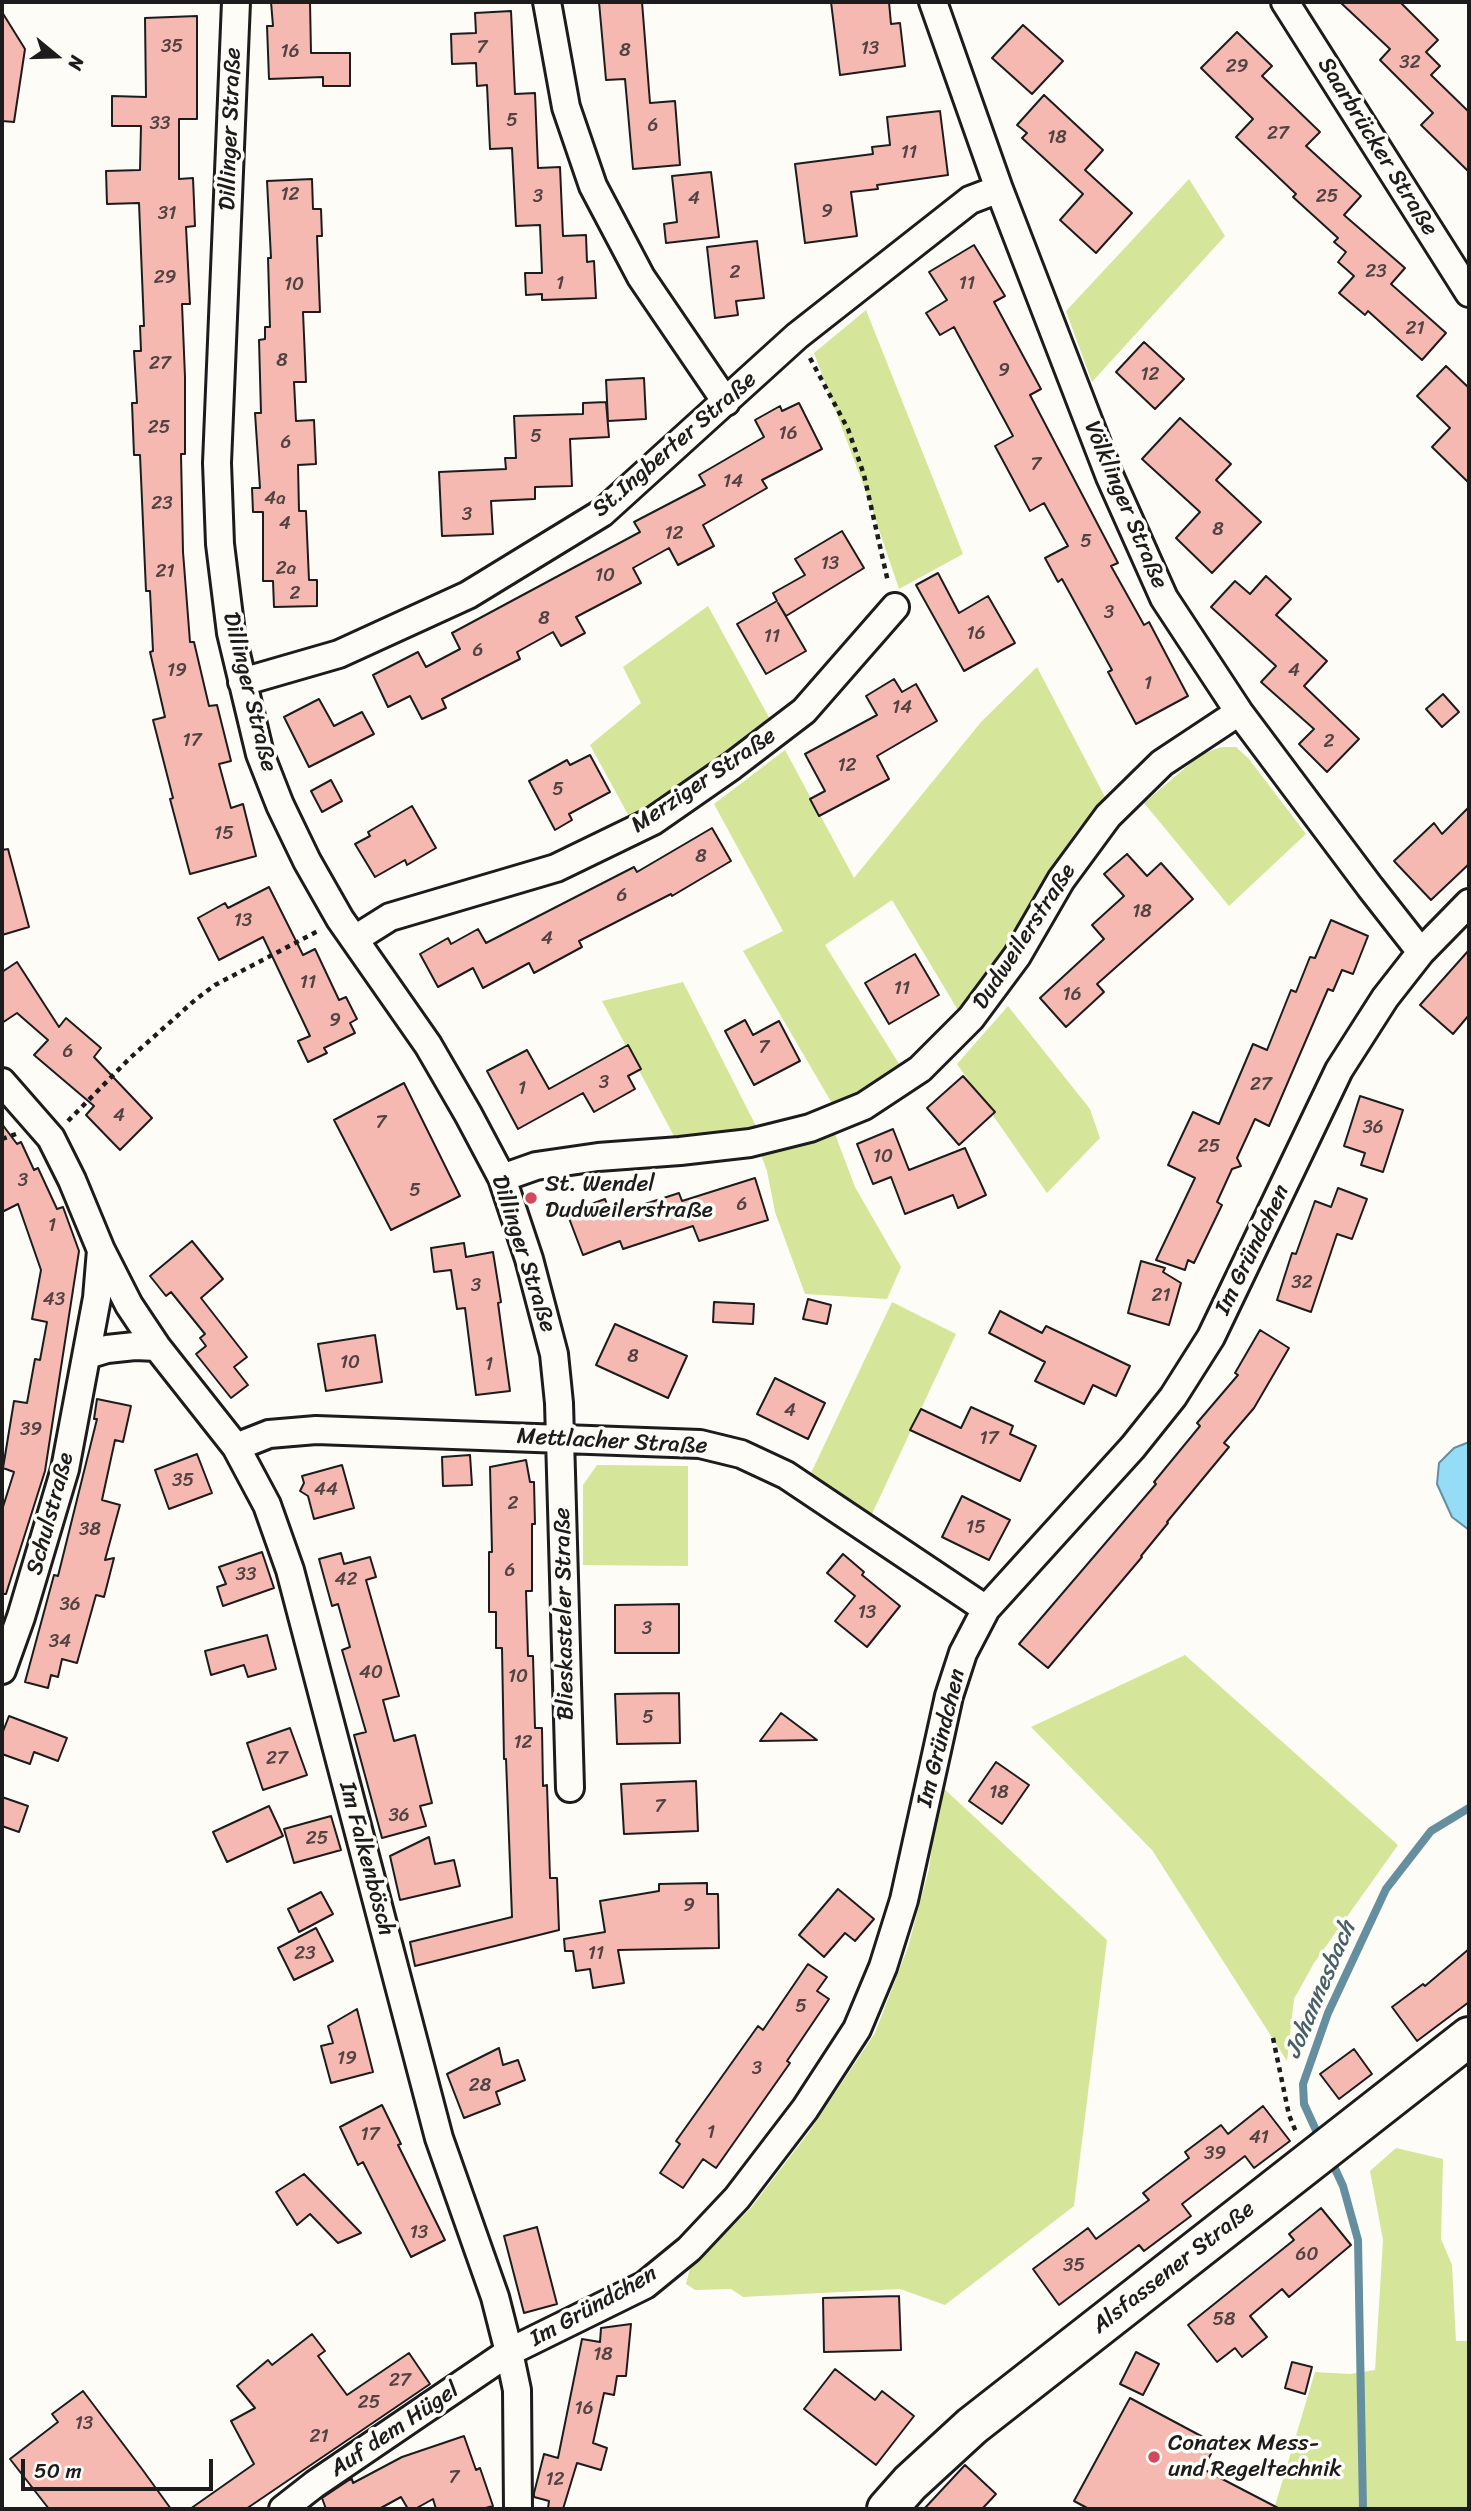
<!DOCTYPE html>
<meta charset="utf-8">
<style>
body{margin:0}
#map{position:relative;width:1471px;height:2511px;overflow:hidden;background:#fdfcf7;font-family:Sriracha,sans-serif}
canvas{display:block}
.frame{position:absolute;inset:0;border:4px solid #1c1c1c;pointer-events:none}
.north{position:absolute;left:21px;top:21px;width:70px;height:70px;-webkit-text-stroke:5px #fdfcf7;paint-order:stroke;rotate:109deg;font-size:19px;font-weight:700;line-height:28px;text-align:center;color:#1c1c1c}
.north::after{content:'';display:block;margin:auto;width:24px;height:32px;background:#1c1c1c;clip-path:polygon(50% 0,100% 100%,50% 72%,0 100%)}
.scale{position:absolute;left:21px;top:2459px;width:192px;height:32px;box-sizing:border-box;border:4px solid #1c1c1c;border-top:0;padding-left:9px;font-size:21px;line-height:24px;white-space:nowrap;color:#1c1c1c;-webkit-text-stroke:5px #fdfcf7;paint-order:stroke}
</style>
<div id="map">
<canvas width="1471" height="2511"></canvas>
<div class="frame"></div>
<div class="north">N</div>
<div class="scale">50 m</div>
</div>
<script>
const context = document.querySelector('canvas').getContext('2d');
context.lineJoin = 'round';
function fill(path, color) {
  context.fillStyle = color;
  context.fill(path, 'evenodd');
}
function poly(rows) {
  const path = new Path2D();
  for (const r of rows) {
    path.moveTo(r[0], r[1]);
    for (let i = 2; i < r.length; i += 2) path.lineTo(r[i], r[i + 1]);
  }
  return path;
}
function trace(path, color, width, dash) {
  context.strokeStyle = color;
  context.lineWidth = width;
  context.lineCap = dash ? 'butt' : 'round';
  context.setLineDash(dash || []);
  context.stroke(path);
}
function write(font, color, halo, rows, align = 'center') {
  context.font = font + ' Sriracha,sans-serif';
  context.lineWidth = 7;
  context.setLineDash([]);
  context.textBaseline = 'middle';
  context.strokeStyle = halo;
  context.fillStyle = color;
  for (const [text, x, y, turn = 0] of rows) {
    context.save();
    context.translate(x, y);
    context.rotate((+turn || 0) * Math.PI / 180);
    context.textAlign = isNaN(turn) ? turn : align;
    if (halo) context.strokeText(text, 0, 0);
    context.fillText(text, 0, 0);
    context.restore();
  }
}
fill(poly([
 [1189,179,1225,236,1092,382,1066,311],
 [866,310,963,554,899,589,869,500,814,353],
 [708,606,771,721,709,770,631,820,590,745,641,703,623,667],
 [1037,667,1105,797,1078,829,1045,876,990,974,959,1012,892,900,825,945,901,1067,833,1105,743,951,783,931,714,804,785,750,854,878,981,722],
 [1221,747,1236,747,1249,759,1306,834,1229,906,1144,803,1200,755],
 [683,982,756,1126,727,1135,675,1138,602,1001],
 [1008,1006,1090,1109,1100,1138,1047,1193,957,1064],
 [835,1134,855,1187,901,1267,887,1299,805,1294,775,1212,767,1171,761,1155],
 [892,1302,956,1334,872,1514,811,1473],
 [597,1465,688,1466,688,1566,583,1565,583,1485],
 [1185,1655,1398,1845,1314,1963,1294,1999,1287,2061,1152,1850,1031,1727],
 [940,1785,1107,1940,1074,2206,945,2305,900,2289,743,2297,731,2289,695,2290,686,2284,690,2268,750,2209,809,2132,875,2033,908,1947,929,1869],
 [1396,2148,1443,2159,1441,2239,1452,2265,1456,2341,1469,2341,1469,2509,1274,2509,1315,2372,1350,2374,1375,2370,1383,2240,1370,2171]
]), '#d5e69a');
const water = poly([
 [1469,1442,1469,1530,1452,1517,1437,1484,1439,1463,1454,1448,1469,1442]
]);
fill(water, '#95dcf7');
trace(water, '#658f9f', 2);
trace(poly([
 [1320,2139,1304,2104,1303,2084,1328,2013,1386,1889,1431,1831,1469,1808],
 [1331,2160,1343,2186,1358,2240,1363,2509]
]), '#658f9f', 8);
const building = poly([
 [271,2,310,2,311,53,350,53,350,86,323,86,323,77,269,79,267,26,273,26,271,2],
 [599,2,642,2,650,103,675,101,680,165,633,169,625,79,606,80,599,2],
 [831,2,889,2,891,24,900,23,905,66,840,75,831,2],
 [1340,2,1400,2,1438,40,1426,52,1440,66,1431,75,1469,112,1469,172,1421,125,1433,113,1380,60,1390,49,1340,2],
 [511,11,515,94,535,93,538,168,560,167,563,236,586,235,587,262,594,261,596,298,542,300,542,294,526,295,525,273,542,273,540,225,516,226,512,148,490,149,487,85,477,86,476,63,452,64,451,34,476,33,475,13,511,11],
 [2,12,25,49,14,122,2,121,2,12],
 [197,16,197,119,179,119,179,179,193,178,195,226,186,227,190,304,182,304,185,377,185,454,181,454,183,552,190,642,194,642,209,706,217,705,231,761,219,764,231,808,243,804,256,856,190,874,170,799,173,798,153,720,165,717,150,652,153,651,150,591,146,591,140,455,134,455,132,403,137,403,134,351,141,351,140,326,144,326,139,203,107,204,106,171,140,170,141,126,112,126,112,96,146,97,145,18,197,16],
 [1023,25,1063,61,1032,94,992,58,1023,25],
 [1237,32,1272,66,1262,76,1320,132,1306,146,1361,196,1344,215,1405,268,1391,284,1446,333,1422,360,1368,311,1365,315,1339,293,1354,276,1338,262,1346,252,1334,242,1338,238,1293,197,1296,194,1236,137,1253,119,1201,68,1237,32],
 [1044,95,1103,150,1085,170,1132,213,1096,253,1060,220,1083,194,1022,138,1027,133,1017,125,1044,95],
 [940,111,948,175,877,185,878,189,851,192,857,236,805,243,795,164,873,154,872,147,890,145,887,117,940,111],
 [711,172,719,237,666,243,664,224,677,222,672,176,711,172],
 [312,179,313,209,321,209,322,236,317,236,320,312,303,312,306,382,294,382,296,421,314,420,316,464,298,465,299,511,306,511,309,580,317,580,317,606,274,607,273,581,263,581,263,512,253,512,252,488,260,488,255,413,261,413,259,340,265,339,265,327,270,327,268,258,271,258,267,181,312,179],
 [757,241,764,298,736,301,738,315,715,318,707,247,757,241],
 [974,245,1005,296,994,302,1041,389,1030,395,1118,563,1111,566,1144,625,1149,622,1188,696,1136,724,1108,672,1112,670,1062,579,1058,582,1045,558,1068,546,1044,503,1030,511,995,446,1013,436,954,327,940,335,926,313,947,300,929,272,974,245],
 [1144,342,1184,379,1155,409,1116,372,1144,342],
 [1446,366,1469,388,1469,483,1432,447,1450,428,1417,396,1446,366],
 [644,378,646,419,608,421,606,380,644,378],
 [606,402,609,437,570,439,572,486,535,487,535,499,491,501,493,534,442,536,439,472,506,469,505,458,516,458,514,416,583,414,583,403,606,402],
 [799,403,822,449,762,480,767,488,703,525,714,546,678,565,669,548,633,568,641,583,576,617,585,633,561,646,553,632,517,652,520,659,442,699,446,708,422,719,410,696,388,707,373,675,418,652,426,667,460,649,452,633,640,532,634,522,705,485,699,475,764,437,755,420,780,406,782,411,799,403],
 [1180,418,1231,464,1216,480,1261,522,1212,573,1176,538,1200,512,1142,459,1180,418],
 [842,531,864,568,786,616,778,603,806,651,766,674,737,624,777,601,773,593,805,575,795,559,842,531],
 [938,573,959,613,988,596,1015,643,964,671,916,585,938,573],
 [1266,576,1291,599,1276,615,1327,661,1304,686,1359,739,1327,772,1299,744,1314,729,1261,682,1276,666,1211,607,1235,581,1250,594,1266,576],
 [894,679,902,692,916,684,937,721,877,756,889,779,819,816,810,799,825,791,805,754,877,715,866,696,894,679],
 [1443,694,1459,712,1442,727,1426,709,1443,694],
 [319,699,334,726,362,712,374,734,309,767,284,717,319,699],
 [590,755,610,792,569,814,572,820,555,830,529,781,567,760,570,765,590,755],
 [331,780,342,801,322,812,311,791,331,780],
 [412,806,436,848,407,865,405,860,375,877,355,844,370,836,368,832,412,806],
 [1469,807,1469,864,1431,900,1394,861,1434,823,1442,834,1469,807],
 [712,828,731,861,672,896,671,894,579,941,582,947,534,973,529,963,483,988,473,968,438,987,420,954,448,938,451,944,478,929,486,943,634,867,637,872,712,828],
 [8,849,29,927,2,935,2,850,8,849],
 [1127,854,1147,876,1161,863,1193,899,1097,984,1104,992,1066,1027,1040,998,1104,939,1092,925,1124,896,1104,874,1127,854],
 [269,887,303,955,315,949,339,1000,346,997,357,1019,350,1023,355,1033,324,1048,327,1053,308,1062,298,1041,310,1036,263,937,219,960,198,918,225,903,228,908,269,887],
 [1331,920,1368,936,1353,974,1342,970,1333,991,1328,989,1269,1126,1255,1119,1237,1158,1241,1166,1232,1169,1217,1202,1222,1205,1194,1263,1188,1260,1185,1270,1156,1260,1195,1178,1168,1165,1193,1112,1219,1124,1253,1044,1267,1050,1291,990,1296,992,1310,957,1315,958,1331,920],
 [1469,950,1469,1015,1453,1034,1420,1005,1469,950],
 [915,954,939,995,889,1024,865,983,915,954],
 [17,962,59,1027,66,1018,101,1048,94,1057,152,1118,120,1150,86,1115,94,1106,34,1055,48,1040,17,1013,2,1023,2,972,17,962],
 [745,1020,753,1035,779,1021,800,1061,754,1085,725,1031,745,1020],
 [628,1045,641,1069,628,1076,635,1089,594,1112,583,1093,518,1129,487,1071,527,1050,549,1089,628,1045],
 [963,1076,995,1112,959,1145,927,1108,963,1076],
 [404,1083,460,1196,391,1230,334,1120,404,1083],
 [1360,1096,1403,1110,1383,1172,1361,1165,1365,1153,1344,1146,1360,1096],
 [2,1124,17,1144,21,1142,34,1170,38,1168,57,1209,63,1207,79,1251,45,1471,6,1594,2,1594,2,1510,14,1472,3,1468,14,1401,27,1403,35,1359,40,1360,47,1322,32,1319,41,1270,18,1204,2,1212,2,1124],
 [893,1129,909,1170,965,1148,986,1195,958,1208,953,1195,905,1214,891,1177,873,1184,857,1144,893,1129],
 [755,1178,768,1220,699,1241,693,1226,623,1249,620,1241,583,1255,567,1213,605,1199,611,1215,679,1193,682,1201,755,1178],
 [1338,1188,1367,1199,1352,1239,1337,1234,1311,1312,1277,1300,1292,1253,1296,1254,1315,1201,1331,1207,1338,1188],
 [192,1241,223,1279,201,1298,247,1357,234,1367,248,1385,231,1398,196,1354,206,1346,200,1338,205,1334,171,1292,166,1296,150,1276,192,1241],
 [464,1243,466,1257,493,1252,501,1302,498,1303,510,1391,476,1395,465,1308,457,1309,451,1270,434,1272,431,1248,464,1243],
 [1141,1261,1165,1268,1163,1272,1181,1283,1169,1325,1128,1313,1141,1261],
 [808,1299,831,1305,827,1324,803,1319,808,1299],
 [714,1302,754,1304,753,1324,713,1322,714,1302],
 [1000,1311,1042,1333,1046,1326,1130,1366,1116,1396,1093,1385,1084,1404,1035,1381,1045,1362,989,1333,1000,1311],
 [615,1324,687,1356,668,1398,596,1365,615,1324],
 [1260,1330,1289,1348,1254,1408,1224,1443,1229,1447,1167,1522,1168,1523,1141,1556,1142,1557,1048,1668,1019,1644,1156,1484,1154,1482,1200,1426,1197,1423,1238,1375,1235,1373,1260,1330],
 [375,1335,382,1382,326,1391,318,1344,375,1335],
 [775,1378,825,1403,808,1439,757,1414,775,1378],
 [97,1399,131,1406,123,1442,115,1440,102,1500,120,1505,105,1560,114,1558,104,1597,96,1595,77,1663,62,1659,58,1677,51,1675,48,1688,25,1682,54,1575,58,1576,97,1419,94,1419,97,1399],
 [971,1407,1013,1426,1010,1434,1036,1446,1020,1481,910,1430,921,1409,961,1428,971,1407],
 [197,1454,212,1493,169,1509,155,1470,197,1454],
 [470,1455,472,1485,443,1486,442,1457,470,1455],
 [526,1460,530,1482,534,1482,535,1524,532,1524,532,1591,526,1591,528,1656,533,1656,535,1728,542,1728,543,1786,547,1785,550,1878,557,1878,559,1930,415,1966,410,1942,512,1917,506,1759,504,1759,502,1648,496,1648,496,1612,489,1612,489,1552,492,1552,490,1467,526,1460],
 [342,1465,354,1508,314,1519,308,1496,300,1491,304,1483,302,1476,342,1465],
 [962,1496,1010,1520,989,1560,942,1537,962,1496],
 [262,1552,274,1588,223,1606,217,1587,226,1584,219,1567,262,1552],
 [341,1553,344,1564,370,1557,376,1577,366,1580,399,1696,383,1700,394,1741,415,1735,432,1803,420,1806,426,1826,382,1838,354,1735,366,1732,342,1650,350,1647,338,1604,332,1606,319,1559,341,1553],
 [843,1554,864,1572,862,1575,900,1606,867,1647,835,1621,855,1596,827,1573,843,1554],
 [679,1604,679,1653,615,1653,615,1605,679,1604],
 [267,1635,276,1669,248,1677,244,1665,211,1675,205,1651,267,1635],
 [679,1693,680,1743,617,1744,615,1694,679,1693],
 [781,1713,817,1740,760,1741,781,1713],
 [9,1716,67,1738,58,1761,34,1752,30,1764,2,1754,2,1734,9,1716],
 [290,1728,307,1775,263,1790,247,1743,290,1728],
 [996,1762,1029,1785,1002,1824,969,1801,996,1762],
 [696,1781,698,1831,624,1834,621,1784,696,1781],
 [2,1797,28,1806,19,1832,2,1826,2,1797],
 [269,1806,283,1836,227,1862,213,1832,269,1806],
 [331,1816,341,1850,294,1863,284,1829,331,1816],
 [429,1837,435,1864,454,1860,460,1886,400,1900,390,1856,429,1837],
 [707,1883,707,1894,718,1894,719,1948,618,1950,624,1983,593,1988,590,1969,576,1971,573,1951,565,1951,564,1939,605,1932,600,1901,659,1891,659,1884,707,1883],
 [838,1889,874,1919,855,1941,845,1933,824,1957,799,1935,838,1889],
 [321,1892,333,1914,299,1932,288,1909,321,1892],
 [316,1928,333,1961,294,1980,278,1948,316,1928],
 [1469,1949,1469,2002,1417,2041,1392,2007,1423,1984,1425,1986,1469,1949],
 [808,1964,827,1977,817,1991,829,1999,787,2061,790,2063,716,2168,703,2159,683,2188,660,2173,680,2144,676,2141,758,2026,763,2030,808,1964],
 [357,2009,373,2072,331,2083,321,2046,333,2043,328,2026,357,2009],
 [499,2048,503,2065,518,2060,525,2080,496,2092,500,2104,464,2118,447,2074,499,2048],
 [1354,2049,1372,2074,1339,2099,1320,2074,1354,2049],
 [382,2105,401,2144,398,2145,445,2240,411,2257,363,2162,358,2165,340,2127,382,2105],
 [1263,2106,1290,2141,1254,2168,1245,2156,1182,2204,1191,2216,1144,2251,1139,2245,1059,2305,1033,2269,1088,2228,1096,2239,1149,2200,1143,2193,1189,2158,1185,2152,1221,2125,1228,2134,1263,2106],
 [304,2174,361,2233,338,2243,310,2214,297,2225,276,2192,304,2174],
 [1321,2208,1351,2245,1289,2297,1282,2289,1250,2316,1267,2337,1242,2357,1235,2348,1217,2362,1188,2325,1294,2240,1289,2234,1321,2208],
 [537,2227,557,2304,524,2313,504,2236,537,2227],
 [899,2296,901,2350,824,2352,823,2298,899,2296],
 [631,2324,626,2376,617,2376,614,2395,604,2393,593,2443,607,2448,601,2470,577,2463,563,2509,548,2508,549,2501,534,2497,534,2493,544,2454,558,2458,582,2339,600,2342,601,2328,631,2324],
 [312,2334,325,2351,318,2356,347,2395,409,2353,430,2384,246,2509,190,2509,254,2464,231,2421,255,2408,237,2386,268,2360,272,2365,312,2334],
 [1136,2352,1159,2364,1143,2395,1120,2384,1136,2352],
 [1292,2362,1312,2367,1305,2394,1285,2388,1292,2362],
 [835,2369,875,2400,882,2391,914,2416,876,2465,804,2409,835,2369],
 [83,2391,142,2469,171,2509,49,2509,10,2459,58,2422,52,2414,83,2391],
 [1130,2398,1216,2444,1203,2469,1280,2509,1089,2509,1074,2501,1130,2398],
 [464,2436,476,2470,480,2468,493,2506,482,2509,436,2509,433,2499,415,2509,408,2509,401,2497,379,2509,326,2509,322,2498,349,2480,352,2479,353,2483,402,2457,464,2436],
 [965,2465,996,2494,982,2509,924,2509,965,2465]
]);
fill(building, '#f5b9b2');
trace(building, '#1c1c1c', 2);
const minor = poly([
 [236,2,217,463,220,544,231,633,260,754,280,805,307,861,340,919,428,1045,468,1114,502,1178,529,1259,554,1354,559,1403,570,1788],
 [547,2,566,107,593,186,641,277,726,402],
 [933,2,999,189,1110,477,1164,598,1239,712,1370,887,1421,952],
 [1285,2,1469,293],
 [242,682,339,654,468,595,602,513,797,336,970,200,999,189],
 [355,939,390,917,556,868,653,821,732,766,804,711,895,607],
 [2,1082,51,1138,72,1180,101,1250,129,1305,157,1347,236,1447,267,1505,290,1570,439,2138,495,2297,509,2352,517,2390,518,2509],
 [502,1178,536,1166,598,1157,680,1151,750,1143,810,1128,864,1106,920,1069,971,1018,1017,956,1061,880,1108,816,1162,763,1239,712],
 [87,1355,107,1349,135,1346,157,1347],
 [236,1447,269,1434,316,1430,700,1444,741,1454,786,1475,986,1609],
 [2,1670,21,1617,65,1469,97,1298,101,1250],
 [283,2509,315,2484,509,2352,645,2285,689,2249,737,2198,805,2109,857,2029,883,1967,904,1900,949,1696,963,1653,986,1609,1133,1447,1173,1397,1211,1337,1339,1070,1385,998,1421,952,1469,903]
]);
const secondary = poly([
 [887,2509,910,2483,972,2426,1469,2037]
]);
trace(minor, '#1c1c1c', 32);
trace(secondary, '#1c1c1c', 44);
trace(poly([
 [810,358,848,429,864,475,888,582],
 [68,1121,130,1058,195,1000,215,985,318,931],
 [2,1139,16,1134],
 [1273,2038,1289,2115,1296,2132]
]), '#1c1c1c', 4.5, [5, 5]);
trace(minor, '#fdfcf7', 26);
trace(secondary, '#fdfcf7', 38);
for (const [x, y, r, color] of [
 [531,1198,7,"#d1495b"],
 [1154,2457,7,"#d1495b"]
]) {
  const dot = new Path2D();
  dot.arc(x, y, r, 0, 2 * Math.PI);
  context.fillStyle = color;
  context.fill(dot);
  trace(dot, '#fdfcf7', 2.5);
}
write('19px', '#524342', null, [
 ["35",172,47],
 ["7",482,48],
 ["13",870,49],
 ["8",625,51],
 ["16",290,52],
 ["32",1410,63],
 ["29",1237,67],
 ["5",512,121],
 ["33",160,124],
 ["6",653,126],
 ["27",1278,134],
 ["18",1057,138],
 ["11",909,153],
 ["12",290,195],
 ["3",538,197],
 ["25",1327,197],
 ["4",694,199],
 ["9",827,212],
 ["31",167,214],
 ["23",1376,272],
 ["2",735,273],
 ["29",165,278],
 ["1",560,284],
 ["11",967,284],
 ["10",294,285],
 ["21",1415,329],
 ["8",282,361],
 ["27",160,364],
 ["9",1004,371],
 ["12",1150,375],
 ["25",159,428],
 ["16",788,434],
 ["5",536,437],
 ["6",286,443],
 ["7",1036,465],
 ["14",733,482],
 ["4a",275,499],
 ["23",162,504],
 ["3",467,515],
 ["4",285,524],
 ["8",1218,530],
 ["12",674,534],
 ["5",1086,542],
 ["13",830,564],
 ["2a",286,569],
 ["21",165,572],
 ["10",605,576],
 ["2",295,594],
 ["3",1109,613],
 ["8",544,619],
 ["16",976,634],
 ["11",772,637],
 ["6",478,651],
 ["19",177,671],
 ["4",1294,671],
 ["1",1148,684],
 ["14",902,708],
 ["17",192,741],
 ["2",1329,742],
 ["12",847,766],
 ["5",558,790],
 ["15",224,834],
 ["8",701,857],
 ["6",622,896],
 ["18",1142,912],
 ["13",243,921],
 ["4",547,939],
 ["11",308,983],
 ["11",902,989],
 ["16",1072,995],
 ["9",335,1021],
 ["7",764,1048],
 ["6",68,1052],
 ["3",604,1083],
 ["27",1261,1085],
 ["1",522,1089],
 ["4",119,1116],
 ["7",381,1123],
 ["36",1373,1128],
 ["25",1209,1147],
 ["10",883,1157],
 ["3",23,1181],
 ["5",415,1191],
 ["6",742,1205],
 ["1",52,1226],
 ["32",1302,1283],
 ["3",476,1286],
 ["21",1161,1296],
 ["43",54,1300],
 ["8",633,1357],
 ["10",350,1363],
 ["1",489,1365],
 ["4",790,1411],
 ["39",31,1430],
 ["17",989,1439],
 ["35",183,1481],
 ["44",326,1490],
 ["2",513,1504],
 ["15",976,1528],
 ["38",90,1530],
 ["6",510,1571],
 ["33",246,1575],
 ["42",346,1580],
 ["36",70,1605],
 ["13",867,1613],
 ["3",647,1629],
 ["34",60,1642],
 ["40",371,1673],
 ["10",518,1677],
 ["5",648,1718],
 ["12",523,1743],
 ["27",277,1759],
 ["18",999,1793],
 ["7",660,1807],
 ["36",399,1816],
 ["25",317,1839],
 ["9",689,1906],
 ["23",305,1954],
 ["11",596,1954],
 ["5",801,2007],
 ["19",347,2059],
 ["3",757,2069],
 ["28",480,2086],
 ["1",711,2133],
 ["17",370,2135],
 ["41",1259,2138],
 ["39",1215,2154],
 ["13",419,2233],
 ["60",1307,2255],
 ["35",1074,2266],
 ["58",1224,2320],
 ["18",603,2355],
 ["27",400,2381],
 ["25",369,2403],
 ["16",584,2409],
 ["13",84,2424],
 ["21",319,2437],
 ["7",454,2478],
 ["12",555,2480]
]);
write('23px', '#1c1c1c', '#fdfcf7', [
 ["Dillinger Straße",231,129,-88],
 ["Saarbrücker Straße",1377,147,58],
 ["St.Ingberter Straße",675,445,-41],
 ["Völklinger Straße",1125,505,67],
 ["Dillinger Straße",249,692,76],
 ["Merziger Straße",704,781,-34],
 ["Dudweilerstraße",1025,937,-57],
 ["Im Gründchen",1253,1250,-64],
 ["Dillinger Straße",523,1254,72],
 ["Mettlacher Straße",612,1442,3],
 ["Schulstraße",51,1514,-75],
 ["Blieskasteler Straße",565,1614,-91],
 ["Im Gründchen",942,1738,-76],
 ["Im Falkenbösch",366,1859,75],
 ["Alsfassener Straße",1174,2268,-38],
 ["Im Gründchen",594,2307,-29],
 ["Auf dem Hügel",395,2430,-34]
]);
write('23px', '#1c1c1c', '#fdfcf7', [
 ["St. Wendel",545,1185],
 ["Dudweilerstraße",545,1211],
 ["Conatex Mess-",1168,2444],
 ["und Regeltechnik",1168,2470]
], 'left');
write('italic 24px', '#465f69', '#fdfcf7', [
 ["Johannesbach",1321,1990,-67]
]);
</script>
